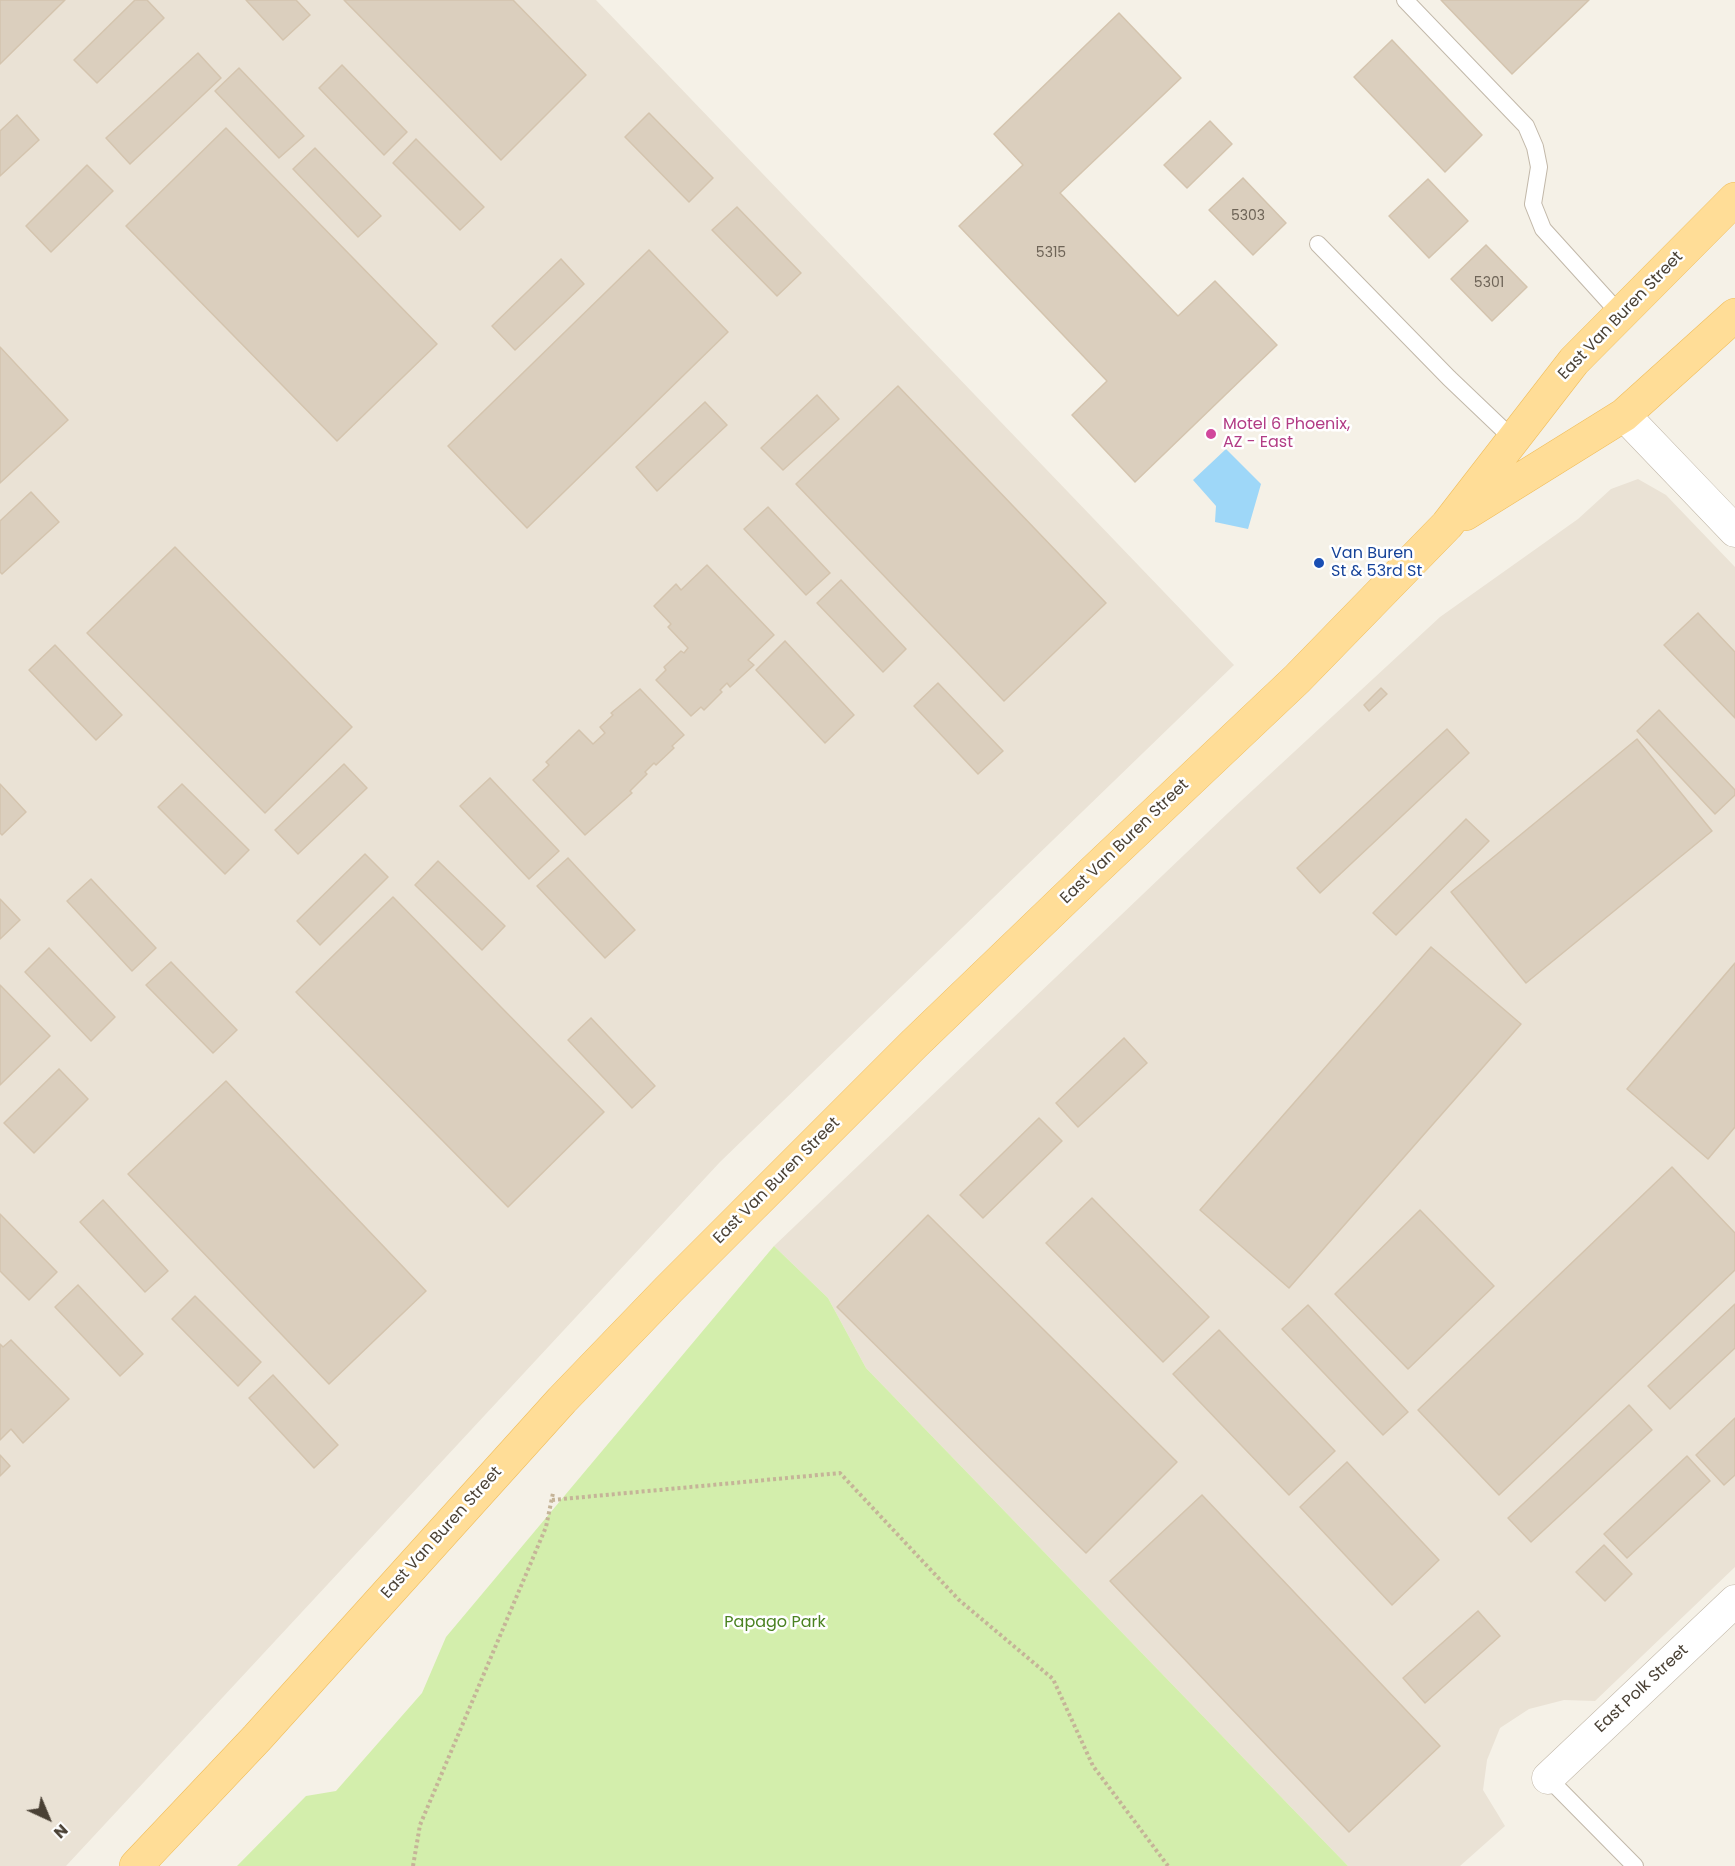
<!DOCTYPE html>
<style>
body{margin:0}
#map{position:relative;width:1735px;height:1866px;overflow:hidden;background:#f5f1e7;font-family:Poppins,sans-serif}
canvas{display:block}
.north{position:absolute;left:18px;top:1788px;width:60px;height:60px;-webkit-text-stroke:4px #fff;paint-order:stroke;rotate:136deg;font-size:16px;font-weight:700;line-height:24px;text-align:center;color:#4a4135}
.north::after{content:'';display:block;margin:auto;width:21px;height:27px;background:#4a4135;clip-path:polygon(50% 0,100% 100%,50% 72%,0 100%)}
</style>
<div id="map">
<canvas width="1735" height="1866"></canvas>
<div class="north">N</div>
</div>
<script>
const context = document.querySelector('canvas').getContext('2d');
context.lineJoin = 'round';
function fill(path, color) {
  context.fillStyle = color;
  context.fill(path, 'evenodd');
}
function poly(rows) {
  const path = new Path2D();
  for (const r of rows) {
    path.moveTo(r[0], r[1]);
    for (let i = 2; i < r.length; i += 2) path.lineTo(r[i], r[i + 1]);
  }
  return path;
}
function trace(path, color, width, dash) {
  context.strokeStyle = color;
  context.lineWidth = width;
  context.lineCap = dash ? 'butt' : 'round';
  context.setLineDash(dash || []);
  context.stroke(path);
}
function write(font, color, halo, rows, align = 'center') {
  context.font = font + ' Poppins,sans-serif';
  context.lineWidth = 5;
  context.setLineDash([]);
  context.textBaseline = 'middle';
  context.strokeStyle = halo;
  context.fillStyle = color;
  for (const [text, x, y, turn = 0] of rows) {
    context.save();
    context.translate(x, y);
    context.rotate((+turn || 0) * Math.PI / 180);
    context.textAlign = isNaN(turn) ? turn : align;
    if (halo) context.strokeText(text, 0, 0);
    context.fillText(text, 0, 0);
    context.restore();
  }
}
fill(poly([
 [0,0,596,0,1234,665,720,1162,66,1866,0,1866],
 [1638,479,1666,495,1735,567,1735,1567,1595,1701,1564,1700,1529,1709,1500,1728,1487,1760,1483,1790,1505,1826,1460,1866,1348,1866,866,1368,828,1298,774,1246,1228,813,1440,617,1578,519,1611,489]
]), '#eae2d5');
fill(poly([
 [774,1246,828,1298,866,1368,1348,1866,237,1866,306,1796,336,1791,422,1693,446,1637]
]), '#d3eeac');
fill(poly([
 [1226,449,1261,484,1248,529,1215,522,1216,506,1193,480]
]), '#9ed7f8');
const building = poly([
 [0,0,65,0,0,64,0,0],
 [135,0,147,0,164,18,97,83,74,60,135,0],
 [246,0,296,0,310,15,283,40,246,0],
 [344,0,513,0,586,75,501,160,344,0],
 [1441,0,1589,0,1512,74,1441,0],
 [1119,13,1181,78,1060,193,1178,316,1215,281,1277,345,1135,482,1072,415,1107,381,959,226,1023,165,994,134,1119,13],
 [1392,40,1482,135,1445,172,1354,77,1392,40],
 [198,53,221,78,130,164,106,138,198,53],
 [342,65,407,132,384,155,319,88,342,65],
 [239,68,304,136,279,158,215,91,239,68],
 [649,113,713,178,689,202,625,137,649,113],
 [17,115,39,140,0,176,0,131,17,115],
 [1210,121,1232,144,1187,188,1164,165,1210,121],
 [226,128,437,344,337,441,126,226,226,128],
 [416,139,484,207,460,230,393,163,416,139],
 [315,148,381,216,358,237,293,169,315,148],
 [87,165,113,191,51,252,26,226,87,165],
 [1243,178,1286,223,1253,255,1209,210,1243,178],
 [1428,179,1468,221,1429,258,1389,216,1428,179],
 [737,207,801,273,777,296,712,230,737,207],
 [1486,245,1527,287,1492,321,1451,279,1486,245],
 [649,250,728,332,527,528,448,446,649,250],
 [561,259,584,284,515,350,492,326,561,259],
 [0,347,68,420,0,483,0,347],
 [898,386,1106,603,1004,701,796,484,898,386],
 [817,395,839,419,783,470,761,448,817,395],
 [705,402,727,425,657,491,636,467,705,402],
 [31,492,59,522,2,574,0,572,0,521,31,492],
 [768,507,830,573,806,595,744,529,768,507],
 [175,547,352,727,265,813,87,633,175,547],
 [707,565,774,635,748,660,754,665,730,687,727,683,720,690,722,692,704,710,701,707,691,716,656,680,666,670,664,667,681,651,684,653,688,648,668,627,671,624,654,606,676,584,681,590,707,565],
 [841,580,906,649,883,672,817,603,841,580],
 [1698,613,1735,652,1735,718,1664,645,1698,613],
 [785,641,854,715,825,743,756,670,785,641],
 [55,645,122,715,96,740,29,670,55,645],
 [938,683,1003,751,978,774,914,706,938,683],
 [1381,688,1387,694,1369,711,1364,705,1381,688],
 [640,689,684,735,672,746,674,748,656,765,654,763,645,772,647,774,630,791,632,793,585,835,533,780,549,765,546,762,579,730,593,744,605,733,600,727,613,715,611,713,640,689],
 [1659,710,1735,790,1735,795,1715,814,1637,731,1659,710],
 [1447,729,1469,753,1320,893,1297,868,1447,729],
 [1637,739,1712,831,1526,983,1451,892,1637,739],
 [344,764,367,788,298,854,275,830,344,764],
 [490,778,559,851,529,879,460,806,490,778],
 [0,784,26,812,2,835,0,833,0,784],
 [182,784,249,850,225,874,158,807,182,784],
 [1466,819,1489,841,1396,935,1373,913,1466,819],
 [365,854,388,877,320,945,297,921,365,854],
 [568,858,635,930,605,958,537,886,568,858],
 [438,861,505,926,482,950,415,885,438,861],
 [91,879,156,948,132,971,67,901,91,879],
 [393,897,604,1112,508,1207,296,992,393,897],
 [0,899,20,920,0,939,0,899],
 [1431,947,1521,1024,1289,1288,1200,1210,1431,947],
 [49,948,115,1017,91,1041,25,972,49,948],
 [171,962,237,1030,213,1053,146,985,171,962],
 [1735,963,1735,1127,1708,1159,1627,1089,1735,963],
 [0,985,50,1036,0,1085,0,985],
 [591,1018,655,1086,632,1108,568,1040,591,1018],
 [1124,1038,1147,1063,1078,1127,1056,1103,1124,1038],
 [59,1069,88,1099,34,1153,4,1123,59,1069],
 [226,1081,426,1291,329,1384,128,1174,226,1081],
 [1039,1118,1062,1141,983,1218,960,1195,1039,1118],
 [1672,1167,1735,1233,1735,1270,1499,1495,1418,1410,1672,1167],
 [1092,1198,1209,1317,1163,1362,1046,1243,1092,1198],
 [103,1200,168,1271,145,1292,80,1222,103,1200],
 [1420,1210,1494,1286,1408,1369,1335,1294,1420,1210],
 [0,1214,57,1272,29,1300,0,1271,0,1214],
 [928,1215,1177,1462,1086,1553,837,1307,928,1215],
 [78,1285,143,1354,120,1376,55,1307,78,1285],
 [195,1296,261,1362,238,1386,172,1319,195,1296],
 [1735,1304,1735,1348,1670,1409,1648,1386,1735,1304],
 [1308,1305,1408,1412,1383,1435,1282,1329,1308,1305],
 [1219,1330,1335,1451,1289,1495,1173,1374,1219,1330],
 [11,1340,69,1399,23,1443,11,1429,0,1440,0,1344,3,1347,11,1340],
 [273,1375,338,1445,314,1468,249,1398,273,1375],
 [1629,1405,1652,1430,1531,1542,1508,1518,1629,1405],
 [1735,1418,1735,1475,1724,1485,1696,1455,1735,1418],
 [0,1455,10,1466,0,1476,0,1455],
 [1687,1456,1710,1481,1627,1558,1604,1534,1687,1456],
 [1347,1462,1439,1560,1392,1605,1300,1507,1347,1462],
 [1202,1495,1440,1746,1349,1832,1110,1581,1202,1495],
 [1604,1545,1632,1574,1605,1601,1576,1572,1604,1545],
 [1478,1611,1500,1636,1425,1703,1403,1678,1478,1611]
]);
fill(building, '#dbcfbe');
trace(building, '#d4c4ae', 1.5);
const service = poly([
 [1405,0,1526,126,1535,147,1539,167,1533,204,1543,229,1620,314],
 [1318,244,1449,378,1513,439],
 [1548,1778,1635,1866]
]);
const minor = poly([
 [1624,415,1735,531],
 [1548,1778,1735,1601]
]);
const primary = poly([
 [1465,514,1624,415,1735,315],
 [136,1866,257,1738,562,1400,668,1290,914,1044,1095,870,1297,679,1447,525,1574,361,1735,199]
]);
trace(service, '#c2b8a9', 18);
trace(minor, '#c2b8a9', 33);
trace(primary, '#f0bd5a', 34);
trace(poly([
 [552,1500,840,1473,959,1600,1053,1679,1093,1766,1168,1866],
 [413,1866,420,1825,546,1527,553,1493]
]), '#c5b498', 4, [3, 3]);
trace(service, '#fff', 16);
trace(minor, '#fff', 32);
trace(primary, '#ffdd97', 33);
for (const [x, y, r, color] of [
 [1211,434,6,"#d1479c"],
 [1319,563,6,"#1a4fb4"]
]) {
  const dot = new Path2D();
  dot.arc(x, y, r, 0, 2 * Math.PI);
  context.fillStyle = color;
  context.fill(dot);
  trace(dot, '#fff', 2);
}
write('14px', '#6e6457', null, [
 ["5303",1248,216],
 ["5315",1051,253],
 ["5301",1489,283]
]);
write('16px', '#4a4135', '#fff', [
 ["East Van Buren Street",1621,316,-46],
 ["East Van Buren Street",1125,842,-44],
 ["East Van Buren Street",777,1181,-45],
 ["East Van Buren Street",442,1533,-48],
 ["East Polk Street",1642,1689,-43]
]);
write('16px', '#b23c85', '#fff', [
 ["Motel 6 Phoenix,",1223,425],
 ["AZ - East",1223,443]
], 'left');
write('16px', '#164399', '#fff', [
 ["Van Buren",1331,554],
 ["St & 53rd St",1331,572]
], 'left');
write('16px', '#4a8221', '#fff', [
 ["Papago Park",775,1623]
]);
</script>
